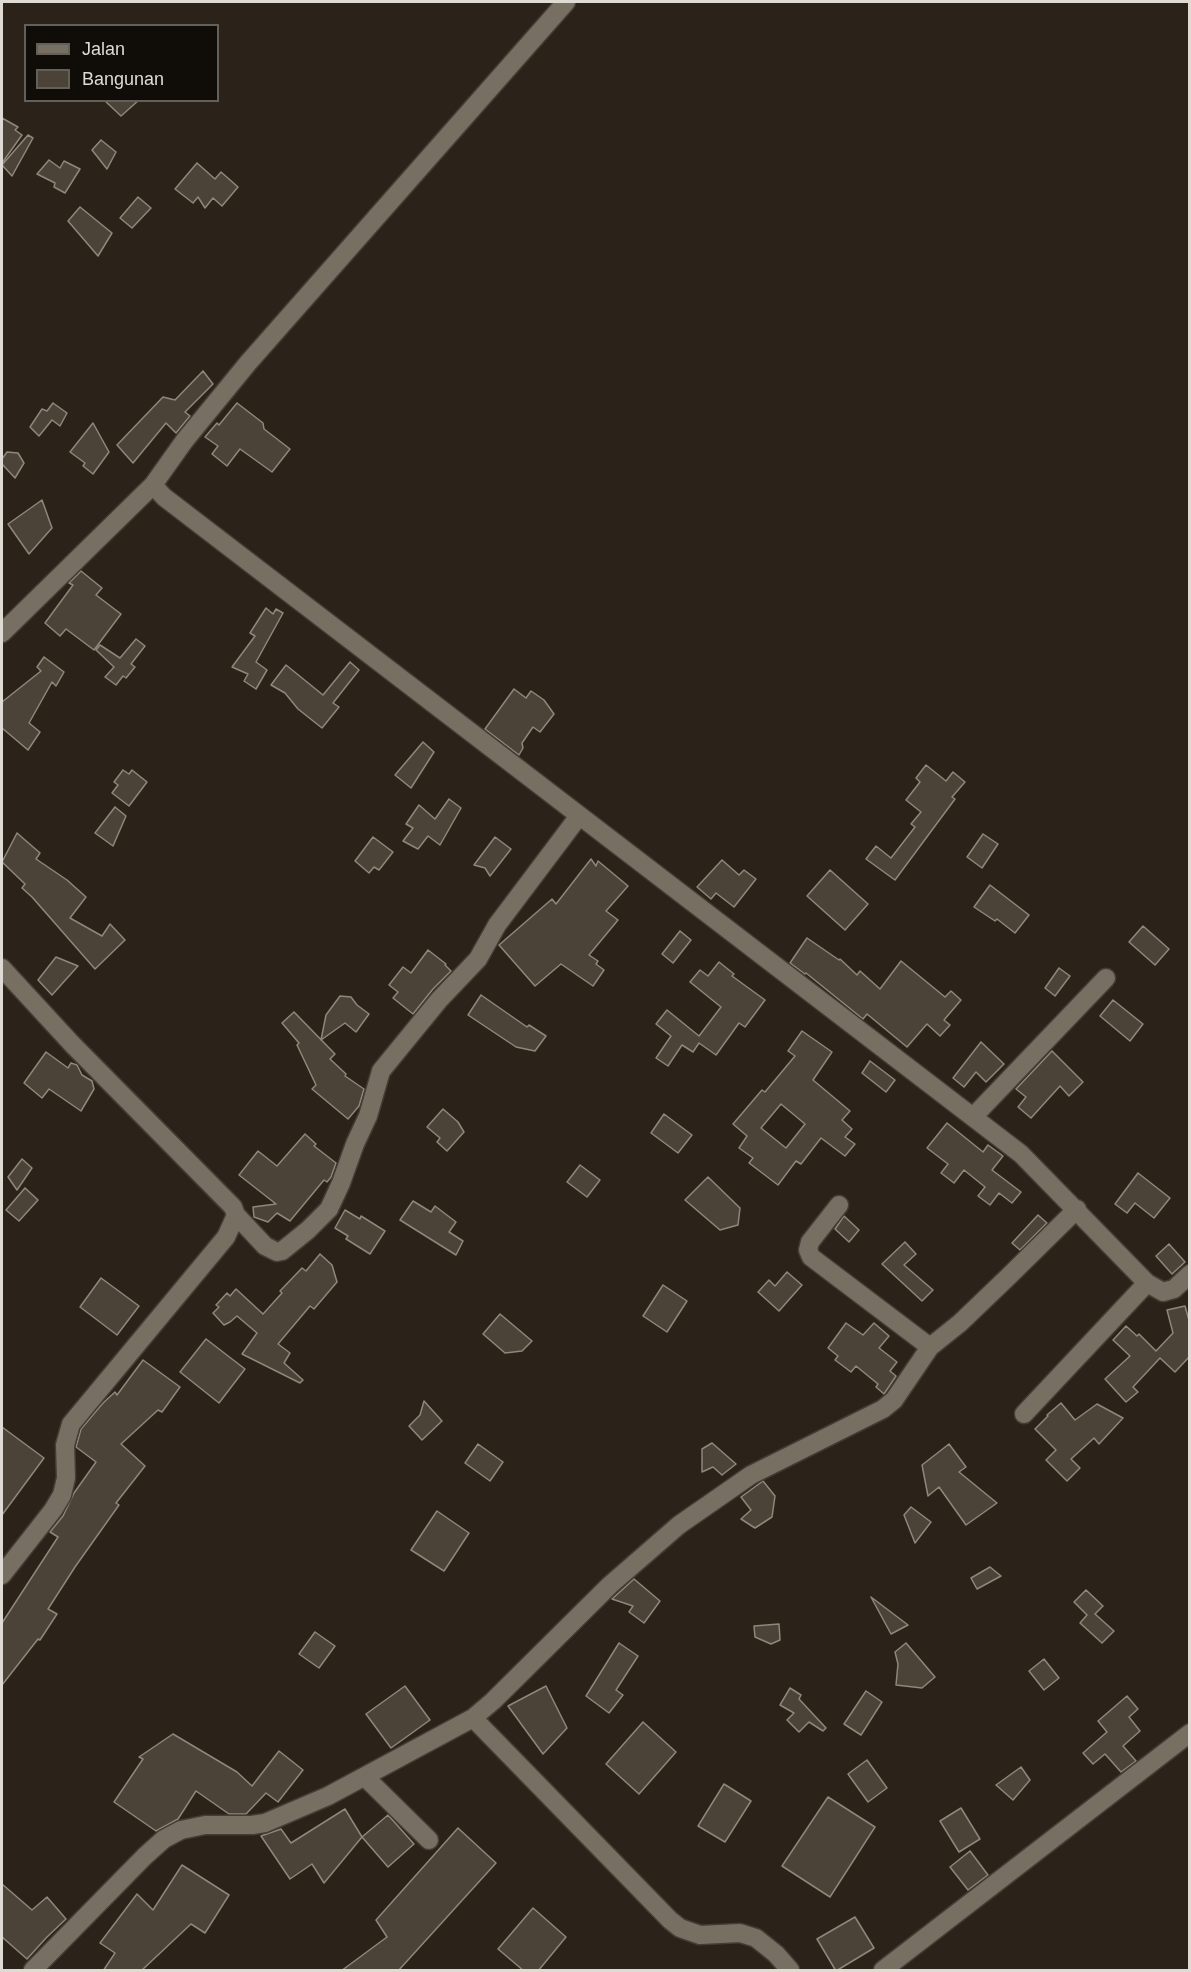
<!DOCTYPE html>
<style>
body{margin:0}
#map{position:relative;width:1191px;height:1972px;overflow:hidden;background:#2b2319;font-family:Arial,sans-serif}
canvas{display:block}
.frame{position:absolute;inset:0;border:3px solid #dfdad4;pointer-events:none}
.legend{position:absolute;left:24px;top:24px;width:195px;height:78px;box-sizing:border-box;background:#100d09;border:2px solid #635f5a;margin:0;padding:8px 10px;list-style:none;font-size:18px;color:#dfdad4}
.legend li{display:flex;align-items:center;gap:12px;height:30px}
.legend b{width:30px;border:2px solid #635f5a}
</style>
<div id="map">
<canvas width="1191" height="1972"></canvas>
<div class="frame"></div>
<ul class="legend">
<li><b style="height:8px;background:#786f63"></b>Jalan</li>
<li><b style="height:16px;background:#4b4337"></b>Bangunan</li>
</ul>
</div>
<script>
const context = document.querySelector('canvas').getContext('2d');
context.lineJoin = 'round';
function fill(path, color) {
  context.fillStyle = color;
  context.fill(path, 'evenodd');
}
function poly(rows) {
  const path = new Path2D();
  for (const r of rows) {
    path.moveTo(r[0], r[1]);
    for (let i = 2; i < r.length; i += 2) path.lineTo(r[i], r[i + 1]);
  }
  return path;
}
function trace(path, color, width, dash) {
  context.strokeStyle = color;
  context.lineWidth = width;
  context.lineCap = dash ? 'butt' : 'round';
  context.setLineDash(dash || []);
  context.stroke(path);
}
const building = poly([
 [104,100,139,100,121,116,104,100],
 [2,118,18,127,15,130,22,135,2,163,2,118],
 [28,135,33,138,12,176,2,165,28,135],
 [101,140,116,152,107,169,92,150,101,140],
 [49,160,60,168,64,161,80,169,65,193,54,187,55,183,37,174,49,160],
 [197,163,215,179,221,172,238,187,222,206,213,198,205,208,198,197,193,203,175,189,197,163],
 [138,197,151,208,132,228,120,218,138,197],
 [80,207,112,233,98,256,68,221,80,207],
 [203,371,213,384,185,412,190,416,176,433,166,423,133,463,117,445,163,397,175,400,203,371],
 [53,403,67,413,60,426,52,420,39,436,30,427,42,409,47,411,53,403],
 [237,403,263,423,264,429,290,449,272,472,240,449,227,466,212,454,218,446,205,437,217,423,219,425,237,403],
 [93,423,109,452,93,474,83,466,85,463,70,452,93,423],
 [7,452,18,453,24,463,15,478,2,464,2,459,7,452],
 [42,500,52,528,29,554,8,524,42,500],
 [81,571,102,588,96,595,121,614,94,650,66,629,60,636,45,623,73,585,69,583,81,571],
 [266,608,273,614,276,609,283,613,256,662,267,670,256,689,244,681,248,674,232,667,255,636,250,633,266,608],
 [136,639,145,646,131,664,135,667,126,678,123,676,116,685,105,677,114,667,96,650,100,645,120,658,136,639],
 [44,657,64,672,56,686,52,682,29,723,40,732,28,750,2,728,2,702,41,671,37,667,44,657],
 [350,662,359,670,333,703,339,707,322,728,298,709,285,693,271,685,286,665,323,695,350,662],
 [514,689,526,698,531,691,544,700,554,714,540,732,533,727,522,743,523,748,519,755,485,729,514,689],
 [423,742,434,752,411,788,395,775,423,742],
 [926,765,946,781,953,772,965,782,952,797,955,799,895,880,866,859,876,846,891,858,915,827,911,824,921,812,906,800,920,782,916,778,926,765],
 [123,770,129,774,132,770,147,782,129,806,112,793,118,785,114,782,123,770],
 [449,799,461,808,440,845,428,836,418,849,403,841,413,828,406,824,419,805,435,819,449,799],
 [115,807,126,816,113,846,95,833,115,807],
 [17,833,40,853,36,859,67,880,86,897,70,918,102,936,110,924,125,940,95,969,32,897,22,888,25,884,2,862,17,833],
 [983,834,998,844,982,868,967,857,983,834],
 [373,837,393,852,379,870,374,867,369,873,355,861,373,837],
 [495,837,511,849,490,876,485,868,474,865,495,837],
 [591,859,596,866,598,861,628,886,606,911,618,920,589,955,598,961,596,964,604,970,593,986,561,964,535,986,499,945,552,899,556,904,591,859],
 [722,860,739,875,744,870,756,879,734,907,716,893,711,899,697,887,722,860],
 [830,870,868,904,845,930,807,896,830,870],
 [990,885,1029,915,1015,933,997,919,995,921,974,907,990,885],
 [1143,926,1169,949,1155,965,1129,942,1143,926],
 [680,931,691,940,673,963,662,954,680,931],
 [807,938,839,960,840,959,857,975,860,971,880,989,901,961,945,997,951,991,961,1000,944,1020,950,1025,940,1036,927,1024,907,1047,867,1014,863,1019,806,973,805,974,790,963,807,938],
 [428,950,446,964,445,965,451,971,433,989,413,1014,393,998,398,992,389,985,403,967,411,973,428,950],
 [56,957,78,966,52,995,38,980,56,957],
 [719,962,734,974,732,976,765,1000,745,1027,739,1023,716,1055,699,1043,693,1052,682,1045,668,1066,656,1058,671,1036,656,1024,667,1010,699,1036,721,1007,690,982,700,970,708,976,719,962],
 [1059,968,1070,976,1055,996,1045,988,1059,968],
 [481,995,527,1027,529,1025,546,1036,535,1051,516,1047,468,1015,481,995],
 [340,996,351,997,357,1005,369,1014,356,1032,345,1023,321,1040,326,1015,340,996],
 [1113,1000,1143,1024,1130,1041,1100,1016,1113,1000],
 [294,1012,335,1054,330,1059,346,1074,345,1076,364,1089,359,1106,348,1119,312,1089,316,1085,297,1045,299,1043,282,1023,294,1012],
 [802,1031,832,1052,813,1080,850,1111,842,1120,852,1129,845,1137,855,1144,845,1156,821,1138,801,1164,796,1161,778,1185,749,1163,753,1158,739,1148,747,1136,733,1124,762,1090,765,1092,795,1056,788,1051,802,1031],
 [781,1104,805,1124,786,1148,761,1128,781,1104],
 [981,1042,1004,1064,986,1082,976,1072,964,1087,953,1078,981,1042],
 [1052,1051,1083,1082,1069,1096,1060,1086,1031,1118,1018,1107,1026,1097,1016,1089,1052,1051],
 [46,1052,68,1068,71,1063,77,1065,82,1075,92,1081,94,1089,81,1111,49,1089,42,1098,24,1083,46,1052],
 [870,1061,895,1080,886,1092,862,1073,870,1061],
 [443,1109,458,1122,464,1132,447,1151,437,1142,440,1138,427,1127,443,1109],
 [664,1114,692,1135,678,1153,651,1133,664,1114],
 [947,1123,983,1152,988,1145,1003,1156,992,1170,1021,1192,1012,1203,999,1193,990,1205,978,1196,985,1187,964,1170,954,1183,941,1173,948,1164,927,1148,947,1123],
 [305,1134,316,1144,314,1146,336,1163,331,1177,327,1182,324,1180,290,1221,277,1213,268,1222,254,1217,253,1207,276,1204,239,1175,258,1151,277,1166,305,1134],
 [22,1159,32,1168,17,1190,8,1177,22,1159],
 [580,1165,600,1180,587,1197,567,1182,580,1165],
 [1138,1173,1170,1198,1154,1218,1135,1203,1127,1213,1115,1204,1138,1173],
 [708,1177,740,1208,738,1225,720,1230,685,1200,708,1177],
 [25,1188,38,1200,19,1221,6,1210,25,1188],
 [413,1201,431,1212,435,1206,456,1222,449,1232,463,1241,456,1255,400,1220,413,1201],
 [345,1210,360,1219,361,1216,385,1231,370,1254,346,1239,348,1236,335,1228,345,1210],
 [1038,1215,1047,1223,1020,1250,1012,1243,1038,1215],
 [844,1216,859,1230,849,1242,835,1229,844,1216],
 [905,1242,916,1254,904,1265,933,1290,922,1301,882,1264,905,1242],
 [1169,1244,1185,1262,1172,1274,1156,1256,1169,1244],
 [320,1254,332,1265,337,1282,314,1309,310,1306,278,1344,290,1353,284,1363,303,1380,300,1383,242,1354,257,1333,237,1316,230,1322,224,1325,213,1313,219,1307,216,1305,227,1293,230,1296,236,1289,263,1314,282,1293,280,1291,302,1268,306,1271,320,1254],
 [787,1272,802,1285,779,1311,758,1292,769,1280,775,1286,787,1272],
 [101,1278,139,1306,117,1335,80,1307,101,1278],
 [663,1285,687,1301,667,1332,643,1316,663,1285],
 [1185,1306,1190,1324,1190,1356,1175,1372,1160,1358,1133,1387,1138,1392,1126,1402,1105,1379,1130,1356,1113,1340,1126,1326,1137,1336,1139,1334,1156,1351,1173,1333,1167,1310,1185,1306],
 [500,1314,532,1341,522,1351,505,1353,483,1334,500,1314],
 [846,1323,863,1335,874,1323,889,1336,879,1348,897,1362,890,1371,896,1376,884,1394,876,1387,878,1384,856,1366,851,1372,835,1360,838,1356,828,1348,846,1323],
 [206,1339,245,1369,219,1403,180,1372,206,1339],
 [143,1360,180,1387,162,1412,158,1410,121,1444,145,1466,116,1503,119,1505,75,1567,48,1609,57,1614,40,1640,38,1639,2,1685,2,1623,58,1537,50,1532,63,1516,74,1493,96,1462,76,1447,81,1429,103,1403,115,1392,117,1395,143,1360],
 [424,1401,442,1421,422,1440,409,1426,420,1415,424,1401],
 [1061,1403,1075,1420,1097,1404,1123,1418,1099,1444,1094,1438,1071,1459,1080,1468,1067,1481,1046,1460,1056,1450,1035,1429,1048,1416,1047,1415,1061,1403],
 [2,1427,44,1458,2,1515,2,1427],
 [712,1443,736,1464,722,1475,713,1467,702,1472,702,1449,712,1443],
 [478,1444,503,1462,490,1481,465,1463,478,1444],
 [949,1444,966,1467,959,1472,997,1503,966,1525,939,1487,928,1496,922,1465,949,1444],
 [763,1481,775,1496,772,1517,755,1528,741,1519,751,1510,741,1497,763,1481],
 [911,1507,931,1522,915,1543,904,1515,911,1507],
 [437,1511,469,1533,444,1571,411,1550,437,1511],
 [990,1567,1001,1576,977,1589,971,1578,990,1567],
 [634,1579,660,1601,644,1623,629,1612,633,1606,612,1599,634,1579],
 [1086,1590,1103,1606,1095,1614,1114,1631,1102,1643,1080,1623,1087,1615,1074,1602,1086,1590],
 [871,1597,908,1625,891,1634,871,1597],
 [779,1624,780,1640,771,1644,755,1637,754,1626,779,1624],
 [315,1632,335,1646,319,1668,299,1654,315,1632],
 [619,1643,638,1656,616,1690,623,1695,609,1713,586,1696,619,1643],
 [906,1643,935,1677,922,1688,896,1685,898,1664,895,1652,906,1643],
 [1044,1659,1059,1678,1044,1690,1029,1671,1044,1659],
 [405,1686,430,1720,391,1748,366,1714,405,1686],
 [546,1686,567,1728,543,1754,508,1706,546,1686],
 [790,1688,801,1695,799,1699,826,1728,823,1731,809,1722,799,1732,787,1720,794,1713,780,1705,790,1688],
 [866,1691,882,1702,861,1735,844,1724,866,1691],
 [1127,1696,1138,1709,1129,1717,1140,1731,1123,1746,1136,1761,1121,1772,1105,1754,1093,1764,1083,1753,1107,1732,1098,1721,1127,1696],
 [643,1722,676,1752,639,1794,606,1764,643,1722],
 [173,1734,237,1772,252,1786,279,1751,303,1770,278,1802,266,1793,246,1814,229,1814,196,1791,178,1819,156,1831,114,1802,143,1759,139,1757,173,1734],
 [867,1760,887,1788,868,1802,848,1774,867,1760],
 [1021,1767,1030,1780,1013,1800,996,1785,1021,1767],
 [724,1784,751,1801,725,1842,698,1826,724,1784],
 [828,1797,875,1827,830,1897,782,1866,828,1797],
 [961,1808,980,1839,959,1852,940,1821,961,1808],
 [345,1809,362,1837,324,1883,312,1864,290,1879,261,1836,281,1829,291,1843,345,1809],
 [388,1815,414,1844,388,1867,362,1837,388,1815],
 [458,1828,496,1863,398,1971,341,1971,387,1937,376,1920,458,1828],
 [970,1851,988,1875,968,1890,950,1867,970,1851],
 [182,1865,229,1895,205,1933,191,1924,141,1971,103,1971,115,1953,100,1943,137,1894,153,1910,182,1865],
 [2,1884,32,1910,47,1897,66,1919,47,1937,27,1959,2,1937,2,1884],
 [533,1908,566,1937,538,1971,524,1971,498,1949,533,1908],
 [855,1917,874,1948,836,1971,817,1939,855,1917]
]);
fill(building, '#4b4337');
trace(building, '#90877b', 1.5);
const minor = poly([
 [566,2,248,363,185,440,153,485,164,497,1021,1154,1147,1283,1163,1292,1174,1289,1190,1274],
 [2,633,153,485],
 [2,968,72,1044,233,1207,236,1215,226,1237,71,1424,65,1445,66,1478,62,1495,53,1510,2,1575],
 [973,1117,1106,978],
 [839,1205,810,1242,808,1250,811,1257,930,1347],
 [236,1215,265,1246,277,1252,282,1251,308,1230,329,1209,341,1183,355,1144,368,1116,381,1071,439,1000,478,959,497,925,579,816],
 [1024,1414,1147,1283],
 [473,1718,670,1920,680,1928,700,1935,740,1933,756,1938,776,1954,790,1970],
 [365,1777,429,1840],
 [33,1970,145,1856,164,1839,181,1830,205,1825,252,1825,265,1823,328,1796,473,1718,493,1701,610,1585,679,1525,751,1475,883,1409,894,1400,930,1347,960,1323,1008,1277,1077,1209],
 [883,1970,1190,1733]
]);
trace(minor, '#443d36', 21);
trace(minor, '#786f63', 18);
</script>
